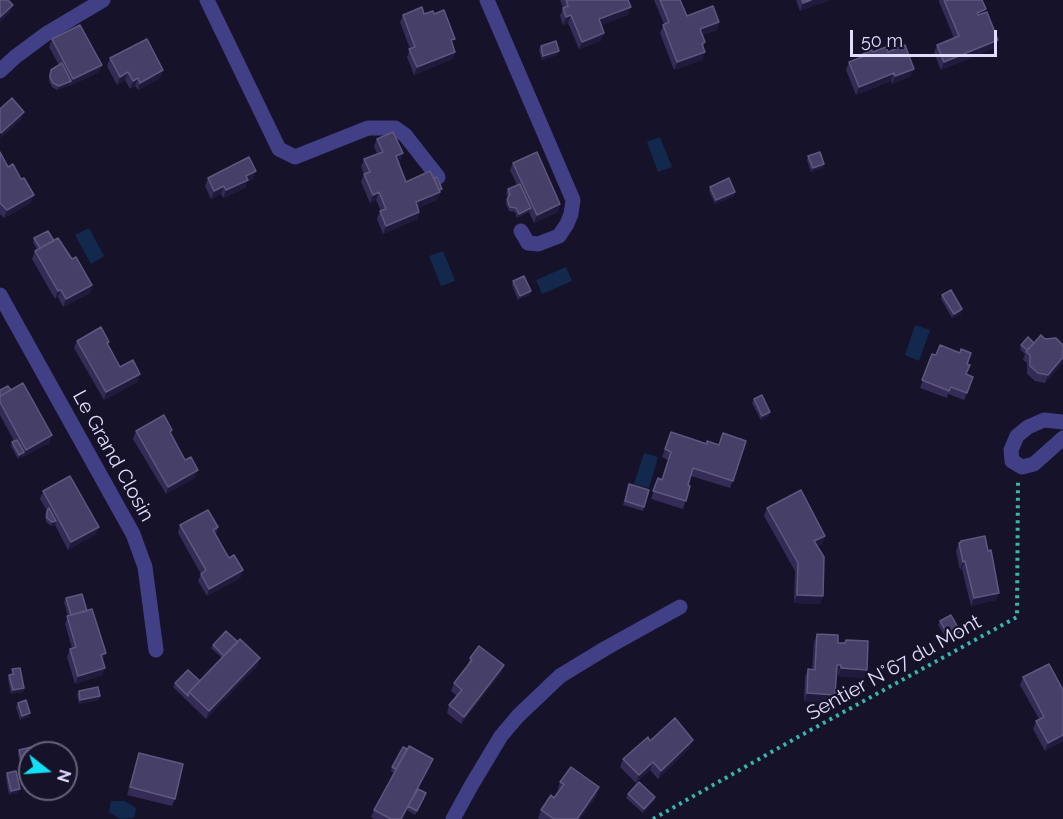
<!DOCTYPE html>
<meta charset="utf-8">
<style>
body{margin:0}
#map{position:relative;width:1063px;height:819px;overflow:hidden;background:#161229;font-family:Raleway,sans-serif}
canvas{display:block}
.north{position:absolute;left:18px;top:741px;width:60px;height:60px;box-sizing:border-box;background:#161229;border:2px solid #66637e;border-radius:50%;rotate:107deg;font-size:16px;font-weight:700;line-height:24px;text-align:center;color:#dfdcfd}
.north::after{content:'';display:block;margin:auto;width:21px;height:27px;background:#11e0f4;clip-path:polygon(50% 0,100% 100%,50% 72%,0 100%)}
.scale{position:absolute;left:850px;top:30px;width:147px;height:27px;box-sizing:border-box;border:3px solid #dfdcfd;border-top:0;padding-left:8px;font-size:18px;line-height:21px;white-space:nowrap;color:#dfdcfd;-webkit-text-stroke:4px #161229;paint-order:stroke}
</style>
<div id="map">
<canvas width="1063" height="819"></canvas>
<div class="north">N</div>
<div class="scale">50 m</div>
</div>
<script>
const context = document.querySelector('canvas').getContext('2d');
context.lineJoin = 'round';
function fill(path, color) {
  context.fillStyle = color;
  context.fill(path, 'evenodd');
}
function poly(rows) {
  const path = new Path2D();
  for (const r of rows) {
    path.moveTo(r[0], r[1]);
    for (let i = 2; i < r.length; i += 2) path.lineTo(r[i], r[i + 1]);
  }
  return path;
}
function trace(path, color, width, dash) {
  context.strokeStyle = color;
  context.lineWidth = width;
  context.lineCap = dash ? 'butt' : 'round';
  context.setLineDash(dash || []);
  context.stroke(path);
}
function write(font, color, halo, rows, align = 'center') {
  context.font = font + ' Raleway,sans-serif';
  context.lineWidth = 4.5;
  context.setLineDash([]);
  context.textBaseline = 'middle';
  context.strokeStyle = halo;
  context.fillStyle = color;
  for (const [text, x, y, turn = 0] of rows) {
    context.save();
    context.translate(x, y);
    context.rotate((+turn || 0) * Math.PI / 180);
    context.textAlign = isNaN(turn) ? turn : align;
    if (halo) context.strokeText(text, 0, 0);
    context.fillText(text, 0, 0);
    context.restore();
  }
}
fill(poly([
 [660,137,672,167,658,172,647,142],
 [89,228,104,256,91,264,75,235],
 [443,251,455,281,441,286,429,256],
 [566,267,572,281,542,294,536,280],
 [915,325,930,330,919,361,905,355],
 [644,453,658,457,649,488,634,484],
 [111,801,124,801,136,808,134,818,120,819,109,812]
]), '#12294d');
trace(poly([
 [653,819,798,737,1017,617,1018,482]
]), '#37b6ad', 4, [3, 4.5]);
trace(poly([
 [207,0,279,149,295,157,368,128,395,128,405,135,438,177],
 [487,0,573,200,571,214,567,224,559,236,538,244,528,243,521,231],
 [0,71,15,57,46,34,103,0],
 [0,295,133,534,145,567,156,650],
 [1063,422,1044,420,1028,427,1017,436,1011,450,1012,461,1022,467,1034,464,1063,438],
 [453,819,471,786,501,736,518,716,560,676,606,648,680,607]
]), '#413f86', 15);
fill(poly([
 [560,0,628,0,628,15,601,25,601,41,579,49,568,23,563,25,560,16,563,8],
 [654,0,680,0,687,16,717,30,702,35,705,42,703,48,705,52,702,60,674,70,660,33,664,24],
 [796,0,829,0,800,11],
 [939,0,982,0,984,13,995,48,941,70,934,53,937,45,954,38,939,2],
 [434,14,453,45,455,52,452,59,414,75,407,57,410,49,400,22,403,15],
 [52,39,99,72,70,86,70,85,57,90,52,87,49,81,49,74,51,70,59,65,49,47],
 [541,46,557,55,542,60,539,50],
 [873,52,888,52,911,76,892,84,891,81,856,95,846,70,849,62,859,58,861,55],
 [110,58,163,70,160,78,138,90,135,86,130,89,125,80,117,85,107,66],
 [377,139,403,153,400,161,398,162,406,182,434,178,442,189,437,200,418,208,419,212,417,219,383,234,377,219,380,211,381,211,376,200,370,203,361,182,364,174,361,167,364,159,377,154,374,146],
 [0,152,31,203,4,218,0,214],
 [808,156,823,168,811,172,807,160],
 [513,163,560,204,558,212,534,223,529,212,517,218,515,212,509,211,506,204,508,197,506,193,508,189,517,185,510,170],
 [256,171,253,179,247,182,245,188,223,198,221,194,211,199,205,186,208,178],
 [710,187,734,196,715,204,709,191],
 [34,238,54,241,90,293,63,307,58,297,55,299,32,259,35,251,37,250,33,242],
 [513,281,531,291,529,295,518,300,512,285],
 [942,295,961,313,952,318,941,299],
 [1045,339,1063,345,1063,362,1045,383,1035,381,1027,374,1027,363,1023,360,1025,354,1020,349,1021,345,1034,343],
 [77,341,108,345,120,367,138,382,104,400,74,348],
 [932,354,967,364,967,374,973,377,964,400,948,394,947,398,920,388],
 [0,390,11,390,52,435,49,443,23,457,23,456,18,459,11,446,12,442,14,441,0,415],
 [754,399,769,416,761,420,752,403],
 [136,431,171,434,195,478,166,494,133,439],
 [671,432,707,444,719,445,746,441,730,488,691,476,688,485,690,486,683,509,651,499,658,478,662,480,668,460,662,457],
 [628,488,649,490,643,511,623,505],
 [43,491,96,534,68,550,55,525,51,526,46,522,45,515,47,511,40,499],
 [767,508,825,536,822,544,817,546,820,604,794,603,795,571,764,516],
 [180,525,218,527,216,534,229,558,243,570,240,578,207,596,198,581,201,574,178,533],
 [961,541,996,600,971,606,962,569,960,570,956,551,959,543,960,543],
 [66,598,87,611,105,668,102,675,75,684,67,657,70,649,72,648,65,624,68,616,64,602],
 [940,621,960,631,958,635,948,641,938,625],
 [817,634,838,643,844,643,846,640,867,670,864,678,838,676,838,673,837,673,832,703,804,701,805,677,808,669,812,670,814,642],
 [238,642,260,658,257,666,206,719,173,687,175,683,200,681,222,658,211,648,213,645],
 [470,658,504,665,501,673,461,724,447,713,449,705,457,696,451,691,454,683,467,666],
 [12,669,24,688,23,692,11,694,8,679,9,675,11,675],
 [1023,677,1063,690,1063,741,1045,751,1033,729,1036,721,1039,719,1020,685],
 [79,691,100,696,98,700,79,704,77,695],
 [18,703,30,713,28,717,20,720,16,707],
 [650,741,690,747,658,779,650,770,636,783,620,767,623,759],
 [19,750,30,753,30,772,22,774,18,754],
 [139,753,175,799,172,806,127,795],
 [392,767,430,767,418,789,425,797,415,815,407,810,402,819,374,819,371,817,374,810,394,773,391,771],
 [7,773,20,789,18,793,9,795,6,777],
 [560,782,597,795,580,819,539,819,538,818,541,810,554,798,559,791,558,789],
 [628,794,655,797,654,801,643,813,626,798]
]), '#342c56');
fill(poly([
 [811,0,829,0,800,11,803,3],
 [13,5,10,13,0,22,0,17],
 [631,7,628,15,596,27,599,19],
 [986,9,983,17,974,20,977,13],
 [571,15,568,23,563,25,566,17],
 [719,22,717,30,697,37,700,29],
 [604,33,601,41,579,49,582,42],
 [998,40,995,48,941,70,944,62],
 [559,51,557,55,542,60,543,56],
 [455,52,452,59,414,75,417,67],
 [705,52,702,60,674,70,677,62],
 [102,65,99,72,70,86,73,79],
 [914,69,911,76,892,84,895,76],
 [163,70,160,78,138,90,140,83],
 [128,72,125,80,117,85,120,77],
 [894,73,891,81,856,95,859,87],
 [138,78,135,86,130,89,133,81],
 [71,81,70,85,57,90,59,86],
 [24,112,21,120,0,139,1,133],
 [403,153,400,161,393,164,396,156],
 [824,164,823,168,811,172,813,168],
 [256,171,253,179,247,182,245,188,223,198,226,190,246,176],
 [224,186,221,194,211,199,214,191],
 [442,189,437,200,413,210,416,202],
 [379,192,376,200,370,203,373,195],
 [735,192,734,196,715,204,716,200],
 [34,195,31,203,4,218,7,210],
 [560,204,558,212,534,223,537,215],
 [531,208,529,212,517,218,519,214],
 [419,212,417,219,383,234,386,226],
 [92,285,90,293,63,307,66,299],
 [61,290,58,297,55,299,58,291],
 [531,291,529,295,518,300,520,296],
 [962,309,961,313,952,318,954,314],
 [1063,357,1063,362,1045,383,1048,375],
 [140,374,138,382,104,400,106,392],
 [770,412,769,416,761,420,762,416],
 [52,435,49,443,23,457,26,450],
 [24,452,23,456,18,459,19,455],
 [198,470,195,478,166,494,168,487],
 [56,521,55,525,51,526,52,522],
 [99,527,96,534,68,550,71,542],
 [825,536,822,544,812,549,814,541],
 [965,561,962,569,960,570,963,562],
 [243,570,240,578,207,596,209,589],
 [999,593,996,600,971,606,974,598],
 [797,595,823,596,820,604,794,603],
 [960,631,958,635,948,641,949,637],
 [106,653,103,661,101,655],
 [260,658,257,666,206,719,209,711],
 [504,665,501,673,461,724,464,717],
 [837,665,841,665,838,673,834,673],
 [105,668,102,675,75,684,78,676],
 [841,668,867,670,864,678,838,676],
 [24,688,23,692,11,694,13,690],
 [807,693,835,695,832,703,804,701],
 [100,696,98,700,79,704,80,700],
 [30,713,28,717,20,720,22,716],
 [1063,735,1063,741,1045,751,1048,743],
 [693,740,690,747,658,779,661,771],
 [433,759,430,767,402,819,401,819],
 [653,762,650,770,636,783,639,775],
 [30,768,30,772,22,774,24,770],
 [599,787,597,795,580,819,577,819],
 [20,789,18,793,9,795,11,791],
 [655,797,654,801,643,813,644,809]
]), '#201a3c');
const building = poly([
 [0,0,8,0,13,5,0,17,0,0],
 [566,0,628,0,631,7,599,19,604,33,582,42,571,15,566,17,563,8,568,6,566,0],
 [660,0,680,0,687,16,713,6,719,22,700,29,705,42,702,44,705,52,677,62,663,25,669,22,660,0],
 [802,0,811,0,803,3,802,0],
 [944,0,982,0,986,9,977,13,978,15,987,12,998,40,944,62,937,45,959,36,944,0],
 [422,7,424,14,433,11,434,14,444,10,455,39,451,40,455,52,417,67,409,49,415,47,403,15,422,7],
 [80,25,102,65,73,79,52,39,80,25],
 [147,39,163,70,140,83,138,78,133,81,128,72,120,77,110,58,147,39],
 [556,41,559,51,543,56,541,46,556,41],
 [905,45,914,69,895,76,894,73,859,87,849,62,862,57,861,55,872,50,873,52,886,47,888,52,905,45],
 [62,63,71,81,59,86,53,83,50,77,51,70,62,63],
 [12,98,24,112,1,133,0,132,0,109,12,98],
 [393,132,403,153,396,156,406,182,430,171,440,192,416,202,419,212,386,226,380,211,386,209,379,192,373,195,364,174,370,172,364,159,383,152,377,139,393,132],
 [0,152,8,167,13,164,21,179,24,178,34,195,7,210,0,203,0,152],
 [537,152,560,204,537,215,513,163,537,152],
 [820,152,824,164,813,168,808,156,820,152],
 [249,157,256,171,246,176,248,180,226,190,224,186,214,191,208,178,249,157],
 [437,177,442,189,439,190,434,178,437,177],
 [729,178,735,192,716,200,710,187,729,178],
 [520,184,531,208,519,214,516,208,510,207,507,200,509,195,510,195,508,189,520,184],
 [48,231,54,241,40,248,34,238,48,231],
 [58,238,72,259,76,257,92,285,66,299,61,290,58,291,35,251,58,238],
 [524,276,531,291,520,296,513,281,524,276],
 [951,290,962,309,954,314,942,295,951,290],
 [101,327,109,342,107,343,120,367,133,360,140,374,106,392,77,341,101,327],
 [1041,335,1045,339,1056,338,1063,345,1063,357,1048,375,1038,373,1030,366,1030,355,1026,352,1041,335],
 [1028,337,1034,343,1027,350,1021,345,1028,337],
 [940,345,960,353,961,349,971,353,967,364,970,365,966,374,973,377,967,393,951,387,949,391,922,380,932,354,936,355,940,345],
 [23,383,52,435,26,450,0,402,0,396,23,383],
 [8,386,11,390,0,396,0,390,8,386],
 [762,395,770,412,762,416,754,399,762,395],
 [164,415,172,430,170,432,185,460,191,457,198,470,168,487,136,431,164,415],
 [671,432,707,444,707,441,719,445,723,433,746,441,733,481,693,468,688,485,690,486,686,501,653,491,658,478,662,480,671,452,665,449,671,432],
 [17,440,24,452,19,455,12,442,17,440],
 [70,476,99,527,71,542,43,491,70,476],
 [629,484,649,490,644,507,625,501,629,484],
 [801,490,825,536,814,541,824,557,823,596,797,595,798,563,767,508,801,490],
 [49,508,56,521,52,522,47,518,47,511,49,508],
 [208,510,218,527,213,530,229,558,234,555,243,570,209,589,201,574,206,570,180,525,208,510],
 [985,536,988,551,991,550,999,593,974,598,965,561,963,562,959,543,961,542,961,541,985,536],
 [82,594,87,611,71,615,66,598,82,594],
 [92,609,106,653,101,655,105,668,78,676,70,649,76,647,67,616,92,609],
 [951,615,960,631,949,637,940,621,951,615],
 [226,631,238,642,224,656,213,645,226,631],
 [817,634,838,635,838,643,845,643,846,640,868,641,867,670,841,668,841,665,837,665,835,695,807,693,808,669,815,670,817,634],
 [240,639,260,658,209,711,189,692,240,639],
 [479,646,504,665,464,717,449,705,462,690,454,683,472,660,470,658,479,646],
 [1049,664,1063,690,1063,735,1048,743,1036,721,1044,717,1023,677,1049,664],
 [20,668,24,688,13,690,9,675,14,674,12,669,20,668],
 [188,670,200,681,189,692,188,696,175,683,188,670],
 [98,687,100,696,80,700,79,691,98,687],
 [26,700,30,713,22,716,18,703,26,700],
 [675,718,693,740,661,771,653,762,639,775,623,759,648,737,650,741,675,718],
 [36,746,37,753,30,753,30,768,24,770,19,750,36,746],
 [409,746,433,759,401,819,391,819,374,810,409,746],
 [403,747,407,749,396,769,392,767,403,747],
 [139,753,183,764,175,799,130,787,139,753],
 [571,767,599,787,577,819,554,819,541,810,551,795,554,798,564,784,560,782,571,767],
 [16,771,20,789,11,791,7,773,16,771],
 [639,782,655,797,644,809,628,794,639,782],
 [418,789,426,793,417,811,408,806,418,789]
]);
fill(building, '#463f68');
trace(building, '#5e587f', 1.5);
write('20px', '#dfdcfd', '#161229', [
 ["Le Grand Closin",113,456,61],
 ["Sentier N°67 du Mont",894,668,-29]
]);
</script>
